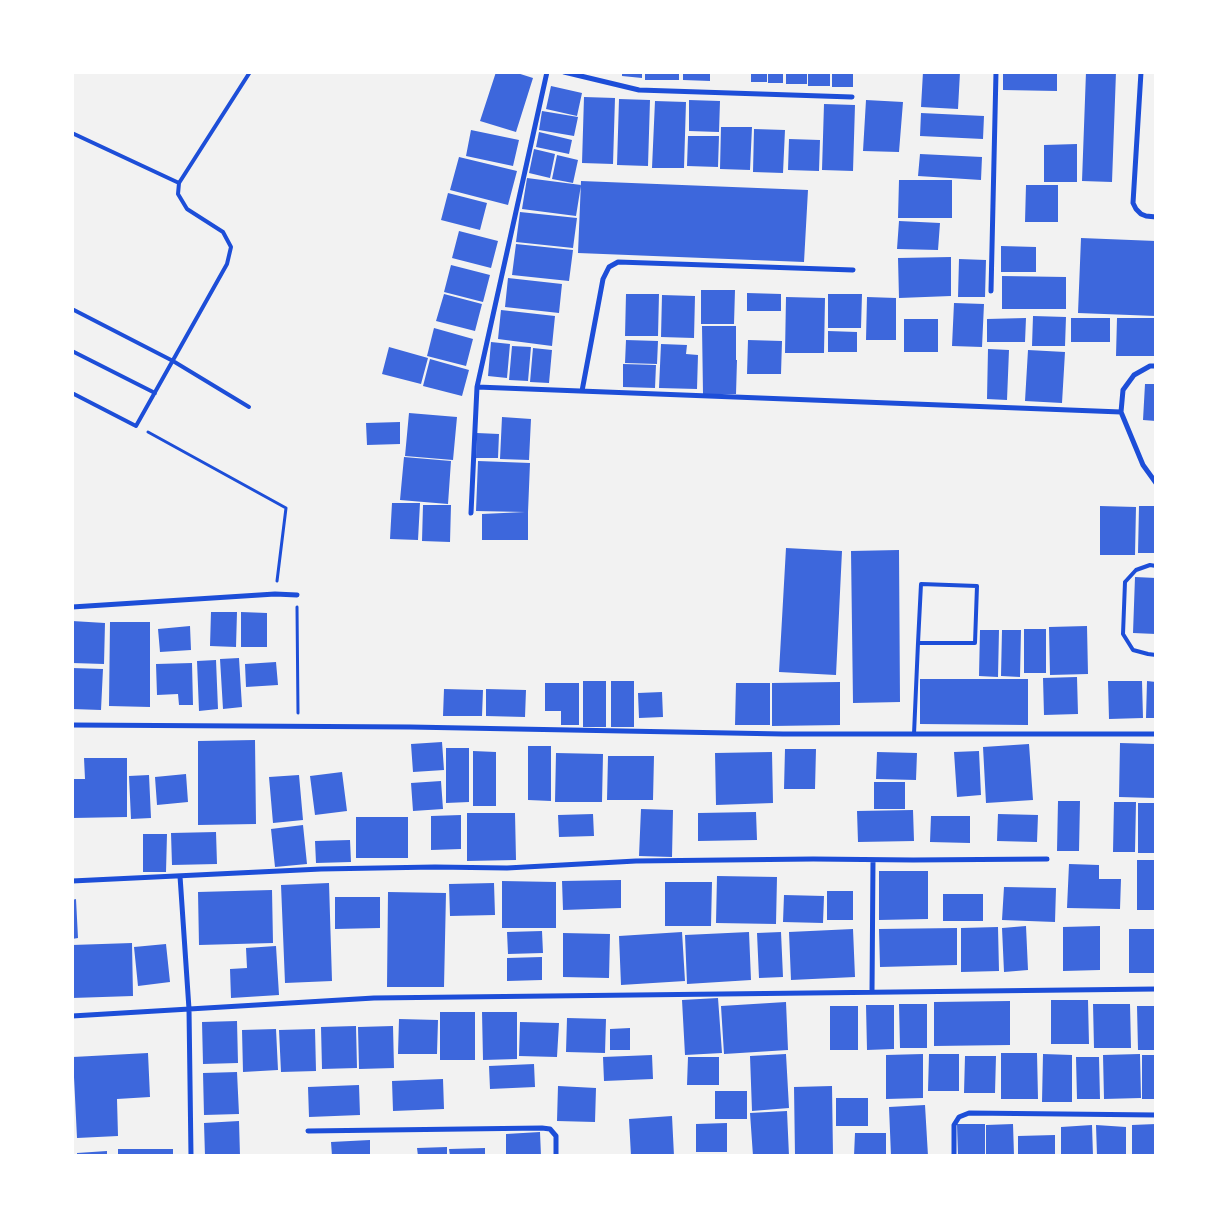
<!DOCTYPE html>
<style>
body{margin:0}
#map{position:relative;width:1228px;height:1228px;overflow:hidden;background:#f2f2f2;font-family:"PT Serif",serif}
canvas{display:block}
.frame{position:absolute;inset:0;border:74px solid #fff;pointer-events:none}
</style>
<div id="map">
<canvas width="1228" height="1228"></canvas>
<div class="frame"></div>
</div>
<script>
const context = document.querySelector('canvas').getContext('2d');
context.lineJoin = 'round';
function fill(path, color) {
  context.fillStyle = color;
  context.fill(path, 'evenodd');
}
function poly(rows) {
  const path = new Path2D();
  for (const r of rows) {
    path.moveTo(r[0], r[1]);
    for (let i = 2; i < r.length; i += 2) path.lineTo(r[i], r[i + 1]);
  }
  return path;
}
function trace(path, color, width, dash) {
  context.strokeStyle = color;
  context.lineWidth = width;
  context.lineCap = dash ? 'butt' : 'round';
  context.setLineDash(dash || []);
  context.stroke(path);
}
fill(poly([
 [496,72,514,72,533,78,516,132,480,121],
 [622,72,642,72,642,78,622,76],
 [645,72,679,72,679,80,645,80],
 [683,72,710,72,710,81,683,80],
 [751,72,767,72,767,82,751,82],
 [768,72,783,72,783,83,768,83],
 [786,72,807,72,807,84,786,84],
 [808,72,830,72,830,86,808,86],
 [832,72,853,72,853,87,832,87],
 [923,72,960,72,958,109,921,107],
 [1003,72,1057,72,1057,91,1003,90],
 [1086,72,1116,72,1112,182,1082,181],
 [551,86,582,93,577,116,546,109],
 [584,97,615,98,613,164,582,163],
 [619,99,650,100,648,166,617,165],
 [689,100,720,101,719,132,689,131],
 [866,100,903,102,899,152,863,151],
 [655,101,686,102,684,168,652,168],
 [824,104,855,105,853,171,822,170],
 [542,111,578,117,574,136,539,130],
 [921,113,984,116,983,139,920,136],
 [721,127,752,127,750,170,720,169],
 [754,129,785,130,783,173,753,172],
 [471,130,519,140,513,166,466,156],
 [539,132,572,140,569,154,536,147],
 [688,136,719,136,718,167,687,166],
 [789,139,820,140,819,171,788,170],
 [1077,144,1077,182,1044,182,1044,145],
 [534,149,555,154,550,178,529,173],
 [920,154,982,157,981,180,918,176],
 [557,155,578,160,573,183,552,179],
 [459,157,517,171,508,205,450,190],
 [527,178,581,185,576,216,522,209],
 [899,180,952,180,952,218,898,218],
 [581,181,808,190,804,262,578,253],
 [1026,185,1058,185,1058,222,1025,222],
 [448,193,487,203,480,230,441,220],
 [520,212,577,218,573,248,516,242],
 [899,221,940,223,938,250,897,249],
 [459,231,498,241,491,268,452,258],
 [1081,238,1156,241,1156,316,1078,313],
 [516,244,573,250,569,281,512,275],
 [1001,246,1036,247,1036,272,1001,272],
 [951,257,951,296,899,298,898,258],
 [959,259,986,260,985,297,958,297],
 [451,265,490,275,483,302,444,292],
 [1002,276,1066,277,1066,309,1002,309],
 [508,278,562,284,559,313,505,307],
 [701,290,735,290,734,324,701,324],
 [747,293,781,294,781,311,747,311],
 [444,294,482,304,475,331,436,321],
 [626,294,659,294,658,336,625,336],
 [828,294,862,294,861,328,828,328],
 [662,295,695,296,694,338,661,337],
 [786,297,825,298,824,353,785,353],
 [867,297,896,298,896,340,866,340],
 [954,303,984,304,982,347,952,346],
 [501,310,555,316,552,346,498,339],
 [1033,316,1066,317,1065,346,1032,346],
 [1026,318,1025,342,987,342,987,319],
 [1071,318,1110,318,1110,342,1071,342],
 [1117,318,1156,318,1156,356,1116,356],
 [904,319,938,319,938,352,904,352],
 [702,326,736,326,736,360,726,360,737,360,736,394,703,394],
 [434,328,473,339,466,366,427,356],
 [828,331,857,332,857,352,828,352],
 [626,340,658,341,657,364,625,363],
 [748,340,782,341,781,374,747,374],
 [491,342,510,344,507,378,488,376],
 [661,344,687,345,686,354,698,355,697,389,659,388],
 [512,346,531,347,528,381,509,380],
 [389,347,428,358,421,384,382,374],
 [533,348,552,350,549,383,530,382],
 [988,349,1009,350,1007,400,987,399],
 [1028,350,1065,352,1062,403,1025,401],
 [430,359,469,370,462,396,423,386],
 [623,364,656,365,655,388,623,387],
 [1145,384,1156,384,1156,421,1143,420],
 [409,413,457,417,453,460,405,456],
 [502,417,531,419,529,460,500,459],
 [400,422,400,444,367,445,366,423],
 [477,433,499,434,498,458,476,458],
 [404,457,451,461,448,504,400,500],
 [478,461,530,463,528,512,528,540,482,540,482,514,525,512,476,511],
 [392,503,420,503,418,540,390,539],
 [423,505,451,505,450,542,422,541],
 [1100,506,1136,507,1135,555,1100,555],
 [1139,506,1156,506,1156,553,1138,553],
 [786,548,842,551,836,675,779,672],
 [899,550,900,702,853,703,851,551],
 [1135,577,1156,578,1156,634,1133,633],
 [211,612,237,612,236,647,210,646],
 [241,612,267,613,267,647,241,647],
 [72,621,105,623,104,664,72,663],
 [110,622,150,622,150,707,109,706],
 [190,626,191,650,160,652,158,629],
 [1087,626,1088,674,1050,675,1049,627],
 [1024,629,1046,629,1046,673,1024,673],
 [980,630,999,630,998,677,979,676],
 [1002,630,1021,630,1020,677,1001,676],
 [239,658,242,707,223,709,220,659],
 [216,660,218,709,199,711,197,661],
 [276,662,278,685,246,687,245,664],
 [192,663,193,705,179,705,178,694,157,695,156,664],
 [72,668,103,669,101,710,72,709],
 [1077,677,1078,714,1044,715,1043,678],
 [920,679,1028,679,1028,725,920,724],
 [583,681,606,681,606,727,583,727],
 [611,681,634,681,634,727,611,727],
 [1108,681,1142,681,1143,718,1109,719],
 [1147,681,1156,682,1156,718,1146,718],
 [840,682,840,725,772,726,772,683],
 [545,683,579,683,579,725,561,725,561,711,545,711],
 [736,683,770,683,770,725,735,725],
 [444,689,483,690,482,716,443,716],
 [486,689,526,690,525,717,486,716],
 [662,692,663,717,639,718,638,693],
 [255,740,256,824,198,825,198,741],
 [442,742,444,770,413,772,411,744],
 [1120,743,1156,744,1156,798,1119,797],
 [1029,744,1033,800,986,803,983,747],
 [528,746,551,746,551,801,528,800],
 [446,748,469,748,469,802,446,803],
 [785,749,816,749,815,789,784,789],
 [473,751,496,752,496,806,473,806],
 [979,751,981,795,957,797,954,752],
 [772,752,773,803,716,805,715,753],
 [877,752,917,753,916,780,876,779],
 [556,753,603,754,602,802,555,802],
 [608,756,654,756,653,800,607,800],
 [84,758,127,758,127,817,73,818,73,779,85,779],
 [342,772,347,811,315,815,310,776],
 [186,774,188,802,157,805,155,777],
 [149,775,151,818,131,819,129,776],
 [299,775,303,820,273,823,269,777],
 [441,781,443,809,413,811,411,783],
 [874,782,905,782,905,809,874,809],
 [1058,801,1080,801,1079,851,1057,851],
 [1114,802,1136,802,1135,852,1113,852],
 [1138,803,1156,803,1156,853,1138,853],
 [641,809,673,810,672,857,639,856],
 [913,810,914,841,858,842,857,811],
 [756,812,757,840,698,841,698,813],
 [467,813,515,813,516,860,467,861],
 [593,814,594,836,559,837,558,815],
 [998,814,1038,815,1037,842,997,841],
 [461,815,461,849,431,850,431,816],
 [931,816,970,816,970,843,930,842],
 [356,817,408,817,408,858,356,858],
 [303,825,307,864,275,867,271,829],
 [216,832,217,864,172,865,171,833],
 [143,834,167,834,166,872,143,872],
 [350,840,351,862,316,863,315,841],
 [1137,860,1156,860,1156,910,1137,910],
 [1069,864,1099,865,1099,879,1121,879,1120,909,1067,908],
 [879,871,928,871,928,919,879,920],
 [717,876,777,877,776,924,716,923],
 [621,880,621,908,563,910,562,881],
 [502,881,556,882,556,928,502,928],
 [665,882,712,882,711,926,665,926],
 [329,883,332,981,285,983,281,885],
 [494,883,495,915,450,916,449,884],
 [1004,887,1056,888,1055,922,1002,920],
 [272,890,273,943,199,945,198,892],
 [827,891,853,891,853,920,827,920],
 [388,892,446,893,444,987,387,987],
 [943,894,983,894,983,921,943,921],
 [784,895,824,896,823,923,783,922],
 [335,897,380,897,380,928,335,929],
 [76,899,78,938,72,939,72,900],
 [1026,926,1028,970,1004,972,1002,928],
 [1100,926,1100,970,1063,971,1063,927],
 [998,927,999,971,961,972,961,928],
 [957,928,957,965,880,967,879,929],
 [853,929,855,977,791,980,789,932],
 [1129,929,1156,929,1156,973,1129,973],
 [542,931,543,953,508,954,507,932],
 [682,932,685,981,621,985,619,936],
 [749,932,751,980,687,984,685,935],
 [781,932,783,977,759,978,757,933],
 [563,933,610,934,609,978,563,977],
 [132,943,133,996,72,998,72,945],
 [166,944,170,982,138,986,134,947],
 [276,946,279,995,231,998,230,969,247,968,246,948],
 [542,957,542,980,507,981,507,958],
 [718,998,722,1053,685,1055,682,1000],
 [1051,1000,1088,1000,1089,1044,1051,1044],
 [1010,1001,1010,1045,934,1046,934,1002],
 [786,1002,788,1050,724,1054,721,1006],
 [899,1004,927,1004,927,1048,900,1048],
 [1093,1004,1130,1004,1131,1048,1094,1048],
 [866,1005,894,1005,894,1049,867,1050],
 [830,1006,858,1006,858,1050,830,1050],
 [1137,1006,1156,1006,1156,1050,1138,1050],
 [440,1012,475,1012,475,1060,440,1060],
 [482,1012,517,1012,517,1059,483,1060],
 [567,1018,606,1019,605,1053,566,1052],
 [399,1019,438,1020,437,1054,398,1054],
 [237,1021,238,1063,203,1064,202,1022],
 [520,1022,559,1023,557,1057,519,1056],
 [356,1026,357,1068,322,1069,321,1027],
 [393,1026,394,1068,359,1069,358,1027],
 [630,1028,630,1050,610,1050,610,1029],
 [276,1029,278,1070,243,1072,242,1030],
 [315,1029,316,1071,281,1072,279,1030],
 [148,1053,150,1097,117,1099,118,1136,77,1138,73,1057],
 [1001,1053,1037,1053,1038,1099,1001,1099],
 [786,1054,789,1108,752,1111,750,1056],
 [923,1054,923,1098,886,1099,886,1055],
 [929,1054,959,1054,959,1091,928,1091],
 [1043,1054,1072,1055,1072,1102,1042,1102],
 [1140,1054,1141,1098,1104,1099,1103,1055],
 [652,1055,653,1079,604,1081,603,1057],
 [1142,1055,1156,1055,1156,1099,1142,1099],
 [965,1056,996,1056,995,1093,964,1093],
 [688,1057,719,1057,719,1085,687,1085],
 [1076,1057,1099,1057,1100,1099,1077,1099],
 [534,1064,535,1087,490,1089,489,1066],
 [237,1072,239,1114,204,1115,203,1073],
 [443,1079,444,1109,393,1111,392,1081],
 [359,1085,360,1115,309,1117,308,1087],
 [558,1086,596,1088,595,1122,557,1121],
 [832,1086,833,1156,795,1156,794,1087],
 [715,1091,747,1091,747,1119,715,1119],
 [836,1098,868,1098,868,1126,836,1126],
 [925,1105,928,1156,891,1156,889,1107],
 [787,1111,789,1156,753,1156,750,1113],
 [672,1116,674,1156,631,1156,629,1119],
 [239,1121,240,1156,205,1156,204,1123],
 [727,1123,727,1152,696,1152,696,1124],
 [957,1124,985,1124,985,1156,958,1156],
 [1013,1124,1014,1156,986,1156,986,1125],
 [1156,1124,1156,1156,1132,1156,1132,1125],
 [1092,1125,1093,1156,1061,1156,1061,1127],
 [1096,1125,1126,1127,1126,1156,1097,1156],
 [540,1132,541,1156,506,1156,506,1134],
 [855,1133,886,1133,886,1156,854,1156],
 [1055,1135,1055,1156,1018,1156,1018,1136],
 [370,1140,370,1156,332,1156,331,1142],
 [447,1147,447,1156,418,1156,417,1148],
 [485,1148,485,1156,450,1156,449,1149],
 [118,1149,173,1149,173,1156,118,1156],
 [107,1151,107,1156,77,1156,77,1153]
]), '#3d67dc');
trace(poly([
 [148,432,286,508,277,581],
 [297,607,298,713]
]), '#1d4ed8', 3);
trace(poly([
 [72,133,179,183],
 [72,309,173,361,249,407],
 [72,351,155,393],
 [72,393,136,426,227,264,231,247,223,232,187,209,178,194,179,183,250,72],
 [1156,566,1150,565,1136,570,1125,582,1123,634,1133,650,1148,654,1156,655],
 [914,734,918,643,921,584,977,586,975,643,918,643]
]), '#1d4ed8', 4);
trace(poly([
 [547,72,477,387,1121,412,1143,465,1156,483],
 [564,72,639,90,852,97],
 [1141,72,1133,203,1136,209,1141,214,1146,216,1156,217],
 [991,291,996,72],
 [582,391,603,279,609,267,618,262,853,270],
 [1121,412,1123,390,1134,375,1150,366,1156,366],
 [471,513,477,387],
 [72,607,275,594,297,595],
 [72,725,410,727,783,734,1156,734],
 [180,876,189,1009,191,1156],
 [72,881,321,869,435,867,507,868,636,861,813,859,913,860,1047,859],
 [872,992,873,860],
 [72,1016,374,998,1156,989],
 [308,1131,542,1128,550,1129,556,1136,556,1156],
 [954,1156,954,1125,959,1117,969,1113,1156,1115]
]), '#1d4ed8', 5);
</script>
